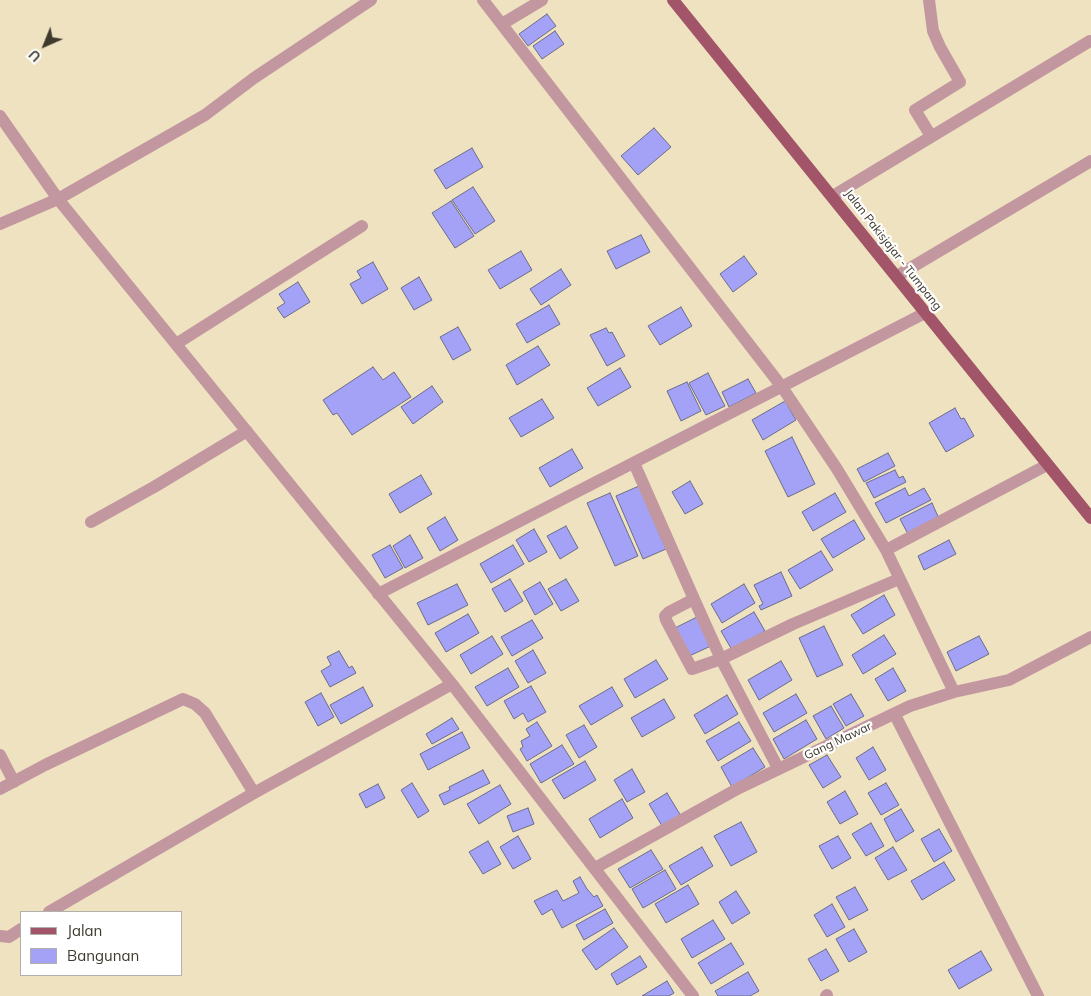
<!DOCTYPE html>
<style>
body{margin:0}
#map{position:relative;width:1091px;height:996px;overflow:hidden;background:#eee2c1;font-family:Mulish,sans-serif}
canvas{display:block}
.legend{position:absolute;left:20px;top:911px;width:162px;height:65px;box-sizing:border-box;background:#fff;border:1px solid #b2b0ab;margin:0;padding:6px 9px;list-style:none;font-size:15px;color:#3e3a2d}
.legend li{display:flex;align-items:center;gap:10px;height:25px}
.legend b{width:25px;border:1px solid #b2b0ab}
.north{position:absolute;left:20px;top:20px;width:50px;height:50px;-webkit-text-stroke:4px #fff;paint-order:stroke;rotate:224deg;font-size:14px;font-weight:700;line-height:20px;text-align:center;color:#3e3a2d}
.north::after{content:'';display:block;margin:auto;width:18px;height:22px;background:#3e3a2d;clip-path:polygon(50% 0,100% 100%,50% 72%,0 100%)}
</style>
<div id="map">
<canvas width="1091" height="996"></canvas>
<ul class="legend">
<li><b style="height:6px;background:#a25568"></b>Jalan</li>
<li><b style="height:14px;background:#a4a2f7"></b>Bangunan</li>
</ul>
<div class="north">U</div>
</div>
<script>
const context = document.querySelector('canvas').getContext('2d');
context.lineJoin = 'round';
function fill(path, color) {
  context.fillStyle = color;
  context.fill(path, 'evenodd');
}
function poly(rows) {
  const path = new Path2D();
  for (const r of rows) {
    path.moveTo(r[0], r[1]);
    for (let i = 2; i < r.length; i += 2) path.lineTo(r[i], r[i + 1]);
  }
  return path;
}
function trace(path, color, width, dash) {
  context.strokeStyle = color;
  context.lineWidth = width;
  context.lineCap = dash ? 'butt' : 'round';
  context.setLineDash(dash || []);
  context.stroke(path);
}
function write(font, color, halo, rows, align = 'center') {
  context.font = font + ' Mulish,sans-serif';
  context.lineWidth = 4.5;
  context.setLineDash([]);
  context.textBaseline = 'middle';
  context.strokeStyle = halo;
  context.fillStyle = color;
  for (const [text, x, y, turn = 0] of rows) {
    context.save();
    context.translate(x, y);
    context.rotate((+turn || 0) * Math.PI / 180);
    context.textAlign = isNaN(turn) ? turn : align;
    if (halo) context.strokeText(text, 0, 0);
    context.fillText(text, 0, 0);
    context.restore();
  }
}
const building = poly([
 [547,14,556,26,528,46,519,34,547,14],
 [555,31,564,44,542,59,533,46,555,31],
 [654,128,671,147,638,175,621,156,654,128],
 [472,148,483,167,446,189,434,170,472,148],
 [473,187,495,221,475,234,452,200,473,187],
 [451,201,474,236,455,248,432,213,451,201],
 [641,235,650,252,616,269,607,251,641,235],
 [521,251,532,270,500,289,488,270,521,251],
 [744,256,757,274,733,292,720,274,744,256],
 [373,262,388,289,362,304,350,284,361,278,357,271,373,262],
 [561,269,571,285,541,305,530,289,561,269],
 [419,277,432,300,414,310,401,288,419,277],
 [298,282,310,302,284,318,277,308,285,303,279,294,298,282],
 [549,305,560,324,527,343,516,324,549,305],
 [681,307,692,326,660,345,648,326,681,307],
 [458,327,471,350,453,360,440,337,458,327],
 [606,328,609,333,612,332,625,356,607,366,590,335,606,328],
 [538,346,550,365,517,385,506,365,538,346],
 [373,367,383,380,394,372,411,397,352,435,337,413,333,415,323,400,373,367],
 [620,368,631,387,598,406,587,388,620,368],
 [708,373,725,406,706,415,689,383,708,373],
 [748,379,756,393,729,407,722,392,748,379],
 [687,382,701,411,681,421,667,391,687,382],
 [432,386,443,402,413,424,401,407,432,386],
 [542,399,554,418,521,437,509,418,542,399],
 [785,401,796,420,763,440,752,420,785,401],
 [955,408,961,419,964,418,974,436,946,452,929,423,955,408],
 [792,437,815,484,788,497,765,451,792,437],
 [572,449,583,468,550,487,539,468,572,449],
 [888,453,895,466,864,482,857,469,888,453],
 [895,470,899,478,903,476,906,482,874,498,866,483,895,470],
 [421,475,432,494,400,513,389,494,421,475],
 [690,481,703,504,685,514,672,492,690,481],
 [639,486,666,549,643,559,616,496,639,486],
 [905,488,909,496,924,488,931,500,886,523,875,503,905,488],
 [610,493,638,556,615,566,587,503,610,493],
 [835,493,846,512,813,531,802,512,835,493],
 [932,503,940,521,909,536,900,519,932,503],
 [445,517,458,540,440,551,427,528,445,517],
 [854,520,865,539,833,558,821,539,854,520],
 [566,526,578,548,560,559,547,536,566,526],
 [534,529,547,552,529,562,516,540,534,529],
 [410,535,423,558,405,568,393,546,410,535],
 [949,540,956,554,924,570,918,556,949,540],
 [390,545,403,568,385,578,372,555,390,545],
 [513,545,524,564,491,583,480,564,513,545],
 [821,551,833,570,800,589,788,570,821,551],
 [781,572,792,596,761,610,759,606,763,604,754,585,781,572],
 [510,579,523,601,505,612,492,589,510,579],
 [566,579,579,601,561,611,548,589,566,579],
 [540,582,553,604,535,615,523,592,540,582],
 [457,584,468,605,428,625,417,603,457,584],
 [744,584,755,603,722,623,711,604,744,584],
 [884,595,895,615,863,634,851,615,884,595],
 [754,612,765,631,732,650,721,631,754,612],
 [468,614,479,633,446,652,435,633,468,614],
 [699,616,713,645,687,657,673,629,699,616],
 [532,620,543,638,512,656,501,637,532,620],
 [824,626,843,665,817,677,799,638,824,626],
 [884,635,896,654,863,674,852,655,884,635],
 [492,636,503,654,471,674,460,655,492,636],
 [979,636,989,654,956,671,947,652,979,636],
 [533,650,546,673,528,683,515,661,533,650],
 [339,651,349,668,352,666,356,673,330,687,321,671,331,665,327,657,339,651],
 [656,660,668,679,635,698,624,679,656,660],
 [781,661,792,680,759,700,748,680,781,661],
 [508,668,519,687,487,706,475,687,508,668],
 [893,668,906,691,888,701,875,679,893,668],
 [531,686,546,712,528,722,523,713,514,719,504,701,531,686],
 [363,687,373,706,341,724,330,705,363,687],
 [612,687,623,706,591,725,579,706,612,687],
 [321,693,334,717,318,726,305,702,321,693],
 [796,694,807,713,774,732,763,713,796,694],
 [851,694,864,716,846,726,833,704,851,694],
 [727,695,738,714,705,734,694,715,727,695],
 [664,699,675,718,642,737,631,718,664,699],
 [831,706,844,728,826,739,813,716,831,706],
 [452,718,459,729,432,744,426,734,452,718],
 [806,720,817,739,784,759,773,739,806,720],
 [537,722,552,746,527,761,520,749,523,747,521,741,530,736,526,729,537,722],
 [739,722,751,741,718,761,706,741,739,722],
 [584,725,597,747,579,758,566,735,584,725],
 [462,732,470,748,428,770,420,754,462,732],
 [562,745,574,764,541,783,530,764,562,745],
 [873,747,886,770,869,780,856,758,873,747],
 [753,748,765,767,732,787,721,767,753,748],
 [827,755,841,777,823,788,809,765,827,755],
 [585,761,596,780,564,799,552,780,585,761],
 [632,769,645,792,627,802,614,780,632,769],
 [483,770,490,783,444,805,439,795,450,790,449,787,483,770],
 [412,783,429,811,418,818,401,790,412,783],
 [886,783,899,805,881,815,868,793,886,783],
 [378,784,385,798,366,808,359,794,378,784],
 [500,785,511,804,479,824,467,804,500,785],
 [845,791,858,814,840,824,827,802,845,791],
 [667,793,681,816,662,826,649,804,667,793],
 [622,799,633,818,600,838,589,819,622,799],
 [528,808,534,824,513,832,507,816,528,808],
 [901,809,914,831,896,842,884,819,901,809],
 [741,822,757,852,731,866,714,836,741,822],
 [871,823,884,846,866,856,852,834,871,823],
 [939,829,952,851,934,862,921,839,939,829],
 [518,836,531,859,513,869,500,847,518,836],
 [838,836,851,858,832,869,819,846,838,836],
 [488,841,501,864,483,874,469,852,488,841],
 [702,847,713,866,681,885,669,866,702,847],
 [893,847,907,870,888,880,875,858,893,847],
 [651,850,663,869,630,888,618,869,651,850],
 [944,862,955,880,922,900,911,881,944,862],
 [665,870,676,889,643,908,632,889,665,870],
 [580,877,587,889,594,897,597,895,603,906,562,928,552,909,542,915,534,901,557,890,563,901,579,893,573,881,580,877],
 [688,885,699,904,666,923,655,904,688,885],
 [855,887,868,910,849,920,836,897,855,887],
 [736,891,750,913,732,924,719,902,736,891],
 [832,904,845,927,827,937,814,915,832,904],
 [605,909,613,923,584,940,576,925,605,909],
 [713,920,725,939,692,958,681,939,713,920],
 [614,928,628,947,596,970,582,950,614,928],
 [854,929,867,952,849,962,836,939,854,929],
 [731,943,744,964,711,984,698,963,731,943],
 [826,949,839,971,821,981,808,959,826,949],
 [981,951,992,970,959,989,948,970,981,951],
 [640,956,647,967,617,985,611,974,640,956],
 [748,972,759,991,750,996,718,996,715,991,748,972],
 [667,981,674,993,669,996,642,996,667,981]
]);
fill(building, '#a4a2f7');
trace(building, '#6b6c88', 1);
trace(poly([
 [483,0,782,387,837,469,886,550,954,692],
 [929,0,933,31,940,47,960,82,915,110,931,136],
 [502,24,542,0],
 [0,116,58,199,452,684,693,996],
 [833,196,1090,41],
 [0,224,58,199,205,115,254,78,371,0],
 [897,276,1091,161],
 [176,344,362,226],
 [634,463,694,599,669,612,665,616,666,620,692,669,721,659,778,768],
 [91,522,154,487,247,431],
 [886,550,1047,465],
 [378,594,925,313],
 [694,599,721,659,793,624,899,579],
 [895,715,1038,996],
 [0,755,14,782],
 [0,789,45,765,183,699,195,704,205,713,254,793],
 [595,868,739,788,910,706,954,692,1009,680,1091,637],
 [49,912,254,793,452,684],
 [0,936,9,937,21,929],
 [826,996,827,995]
]), '#c3979f', 12);
trace(poly([
 [673,0,1091,518]
]), '#a25568', 12);
write('12px', '#3e3a2d', '#fff', [
 ["Jalan Pakisjajar - Tumpang",893,250,52],
 ["Gang Mawar",838,741,-25]
]);
</script>
